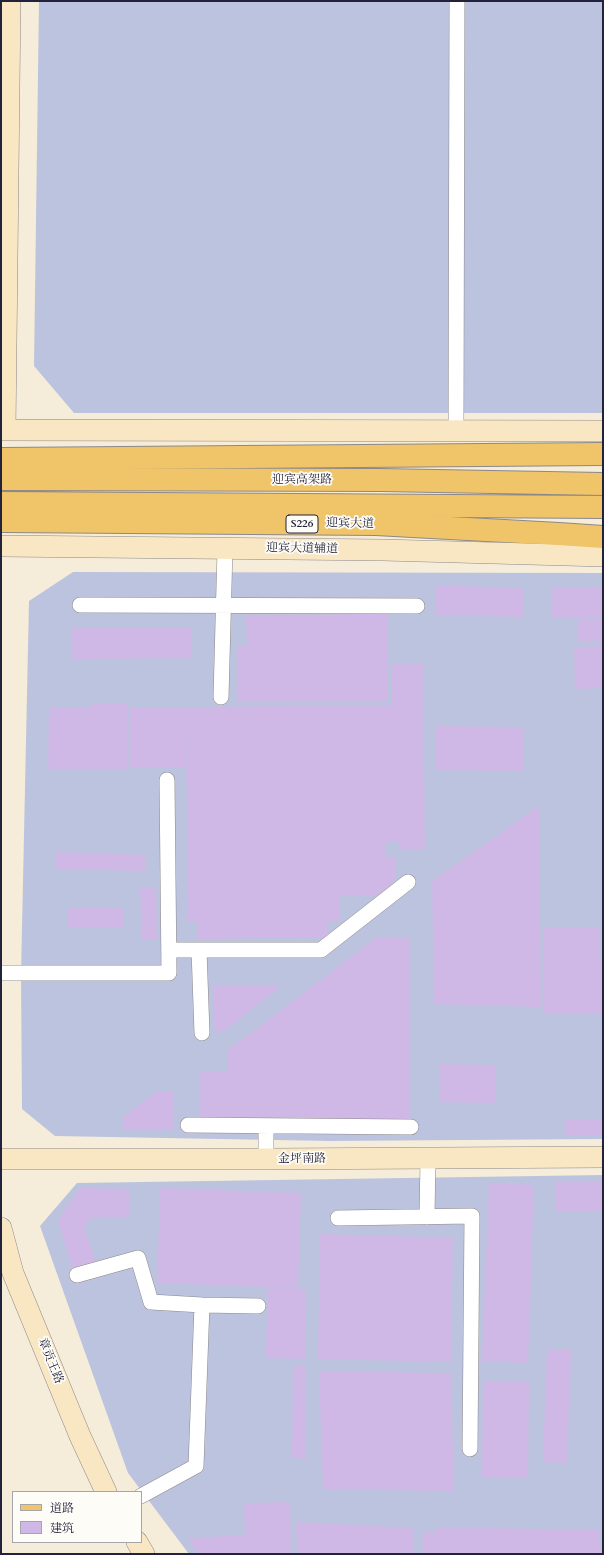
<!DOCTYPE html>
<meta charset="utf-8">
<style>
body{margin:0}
#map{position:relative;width:604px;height:1555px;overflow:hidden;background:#f5edd9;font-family:Cardo,"Noto Serif SC",serif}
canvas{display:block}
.frame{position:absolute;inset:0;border:2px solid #22223b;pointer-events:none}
.legend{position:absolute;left:12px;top:1491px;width:130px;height:52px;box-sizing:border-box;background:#fdfcf7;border:1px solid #a5a5ac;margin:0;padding:5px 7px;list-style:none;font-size:12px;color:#22223b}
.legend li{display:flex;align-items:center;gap:8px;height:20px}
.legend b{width:20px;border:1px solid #a5a5ac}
</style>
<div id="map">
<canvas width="604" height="1555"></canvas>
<div class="frame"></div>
<ul class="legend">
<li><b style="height:5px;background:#f0c469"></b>道路</li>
<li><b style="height:11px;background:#cfb8e5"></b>建筑</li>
</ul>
</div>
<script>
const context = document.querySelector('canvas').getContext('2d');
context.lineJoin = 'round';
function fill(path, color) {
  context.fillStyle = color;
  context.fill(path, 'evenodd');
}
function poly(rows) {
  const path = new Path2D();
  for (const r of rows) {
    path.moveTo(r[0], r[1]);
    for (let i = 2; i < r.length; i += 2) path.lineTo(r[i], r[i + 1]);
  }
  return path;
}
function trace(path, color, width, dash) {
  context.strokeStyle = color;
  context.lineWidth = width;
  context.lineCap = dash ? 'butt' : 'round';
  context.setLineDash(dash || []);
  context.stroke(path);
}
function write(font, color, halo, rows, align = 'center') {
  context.font = font + ' Cardo,"Noto Serif SC",serif';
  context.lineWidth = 3.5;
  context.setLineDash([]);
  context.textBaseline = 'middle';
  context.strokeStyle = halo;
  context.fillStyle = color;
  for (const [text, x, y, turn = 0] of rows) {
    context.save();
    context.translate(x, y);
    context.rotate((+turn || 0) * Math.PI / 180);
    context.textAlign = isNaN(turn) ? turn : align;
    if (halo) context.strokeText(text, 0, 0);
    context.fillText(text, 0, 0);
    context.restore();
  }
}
fill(poly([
 [39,1,603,1,603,413,74,413,34,366],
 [73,572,603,573,603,1139,330,1141,55,1136,22,1109,21,974,29,601],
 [603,1175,603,1554,189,1554,128,1473,40,1226,77,1183]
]), '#bcc3de');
fill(poly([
 [436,585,524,588,523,617,435,615],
 [551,587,603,587,603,617,551,617],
 [388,614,388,701,238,702,238,645,247,645,246,615],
 [577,619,603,619,603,642,577,641],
 [192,627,192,658,72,659,72,628],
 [603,646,603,688,575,689,574,647],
 [423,663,425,849,400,849,400,841,386,841,386,858,395,858,396,877,383,896,339,896,339,922,328,922,328,937,198,939,198,921,188,921,186,707,392,705,392,664],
 [91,703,128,703,127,770,48,769,49,708,91,708],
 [129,707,185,707,185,768,129,768],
 [436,726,524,727,524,771,436,770],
 [539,806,541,1007,434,1004,432,881],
 [55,852,145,855,145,871,55,869],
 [140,888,156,888,157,940,142,940],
 [68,907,124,907,124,928,68,927],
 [544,928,599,928,599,959,603,959,603,1014,543,1013],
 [409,937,409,1121,199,1118,199,1072,228,1071,228,1050,376,938],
 [282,985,223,1032,215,1033,213,986],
 [440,1064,496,1065,495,1103,439,1102],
 [156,1092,174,1092,174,1130,123,1130,123,1117],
 [566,1120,603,1120,603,1136,566,1136],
 [555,1181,603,1182,603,1212,555,1211],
 [489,1183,534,1185,528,1363,482,1361],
 [80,1188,129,1189,129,1217,91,1217,84,1228,97,1264,73,1270,58,1220],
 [160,1188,301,1193,298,1288,157,1283],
 [320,1234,453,1238,451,1362,318,1359],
 [268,1288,306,1289,305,1359,266,1358],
 [547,1350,571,1350,567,1463,543,1462],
 [293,1366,306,1366,305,1459,292,1458],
 [319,1371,451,1373,454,1491,323,1489],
 [483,1382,529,1382,528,1477,482,1477],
 [290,1502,291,1554,197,1554,189,1538,245,1535,244,1503],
 [296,1522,414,1528,413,1554,297,1554],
 [436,1527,599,1530,599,1547,603,1547,603,1554,422,1554,423,1532,436,1533]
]), '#cfb8e5');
const street = poly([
 [456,430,457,1],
 [80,605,417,606],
 [221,697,225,549],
 [169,950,321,950,408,882],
 [199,950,202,1033],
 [1,973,169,973,167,780],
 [188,1125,411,1127],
 [266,1126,266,1159],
 [427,1217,428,1158],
 [338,1218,472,1216,470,1449],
 [77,1275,138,1258,151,1302,202,1305,258,1306],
 [141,1496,196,1466,202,1305]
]);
const secondary = poly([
 [1,430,603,431],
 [5,430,10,1],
 [1,546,383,550,603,556],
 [1,1159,270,1159,603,1157],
 [1,1228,13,1273,80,1436,106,1492],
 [137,1542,144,1554]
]);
const primary = poly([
 [1,459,603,454],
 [1,521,376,524,559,534,603,537]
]);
const highway = poly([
 [1,479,381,480,603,484],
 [1,503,603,507]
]);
trace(street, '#8c888a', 16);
trace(secondary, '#8c888a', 22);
trace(primary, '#8c888a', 24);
trace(highway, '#8c888a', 24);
trace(street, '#fff', 15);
trace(secondary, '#f9e7c3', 21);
trace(primary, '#f0c469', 22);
trace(highway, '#f0c469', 22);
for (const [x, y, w] of [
 [302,524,32]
]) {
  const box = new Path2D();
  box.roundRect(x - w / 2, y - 9, w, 18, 3);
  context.fillStyle = '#fdfcf7';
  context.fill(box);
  trace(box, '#22223b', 1);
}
write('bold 11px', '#22223b', null, [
 ["S226",302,524]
]);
write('12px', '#22223b', '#fdfcf7', [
 ["迎宾高架路",302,480],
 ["迎宾大道",350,524,1],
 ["迎宾大道辅道",302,549,1],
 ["金坪南路",302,1159],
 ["章贡王路",50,1361,68]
]);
</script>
